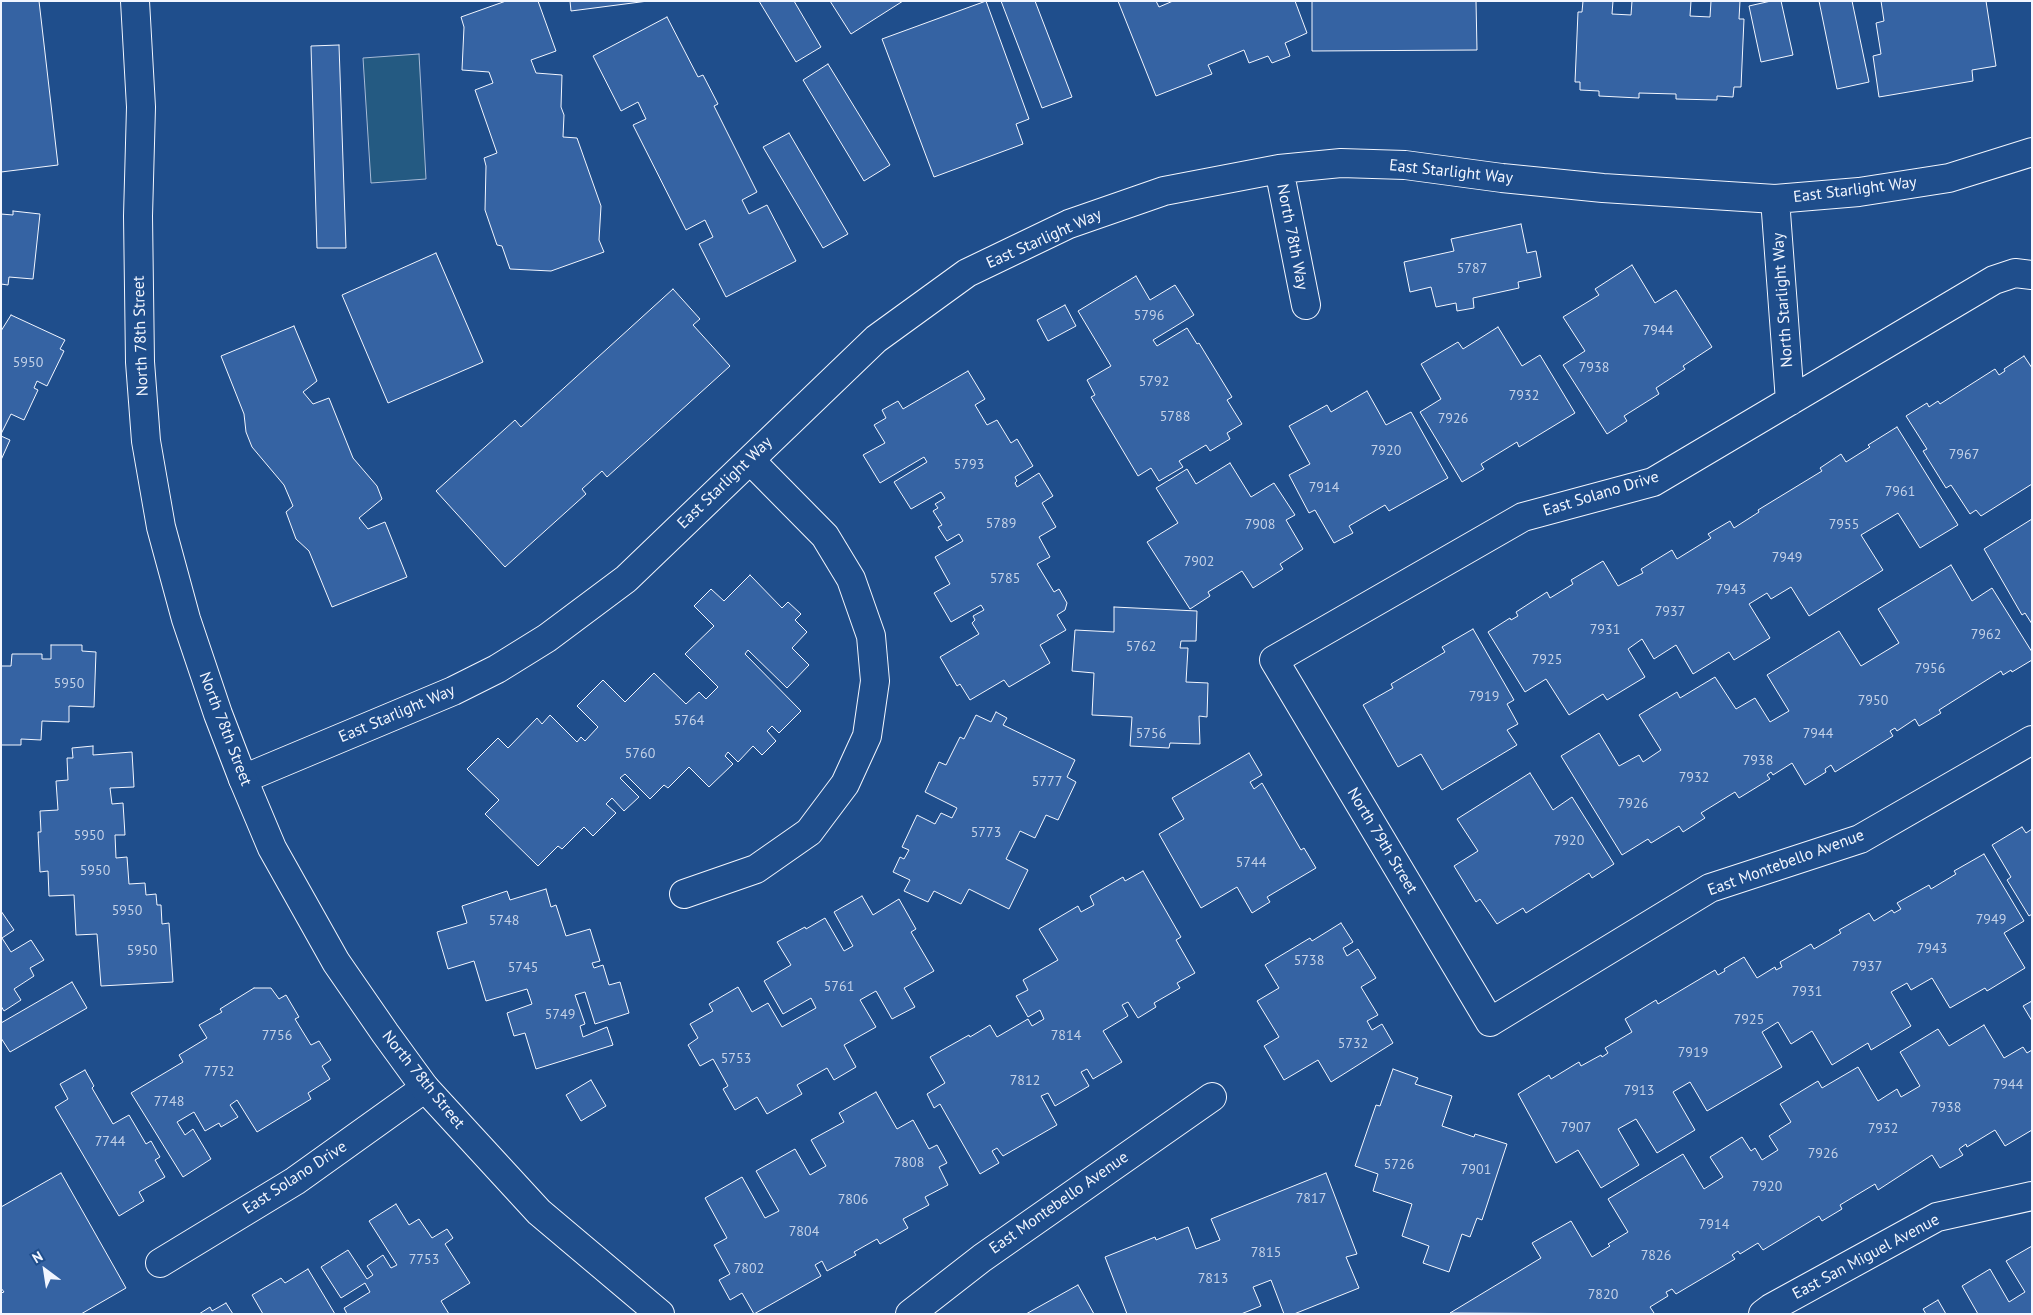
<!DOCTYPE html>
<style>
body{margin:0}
#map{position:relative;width:2033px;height:1315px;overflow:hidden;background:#1f4e8c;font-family:"PT Sans",sans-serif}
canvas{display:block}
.frame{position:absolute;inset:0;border:2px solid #f2f6ff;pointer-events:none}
.north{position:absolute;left:20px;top:1245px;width:50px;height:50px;-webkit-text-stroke:4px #1f4e8c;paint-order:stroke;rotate:329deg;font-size:14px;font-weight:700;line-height:20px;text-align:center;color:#f2f6ff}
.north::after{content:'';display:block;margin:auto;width:18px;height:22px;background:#f2f6ff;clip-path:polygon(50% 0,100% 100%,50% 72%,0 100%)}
</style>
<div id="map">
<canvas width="2033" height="1315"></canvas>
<div class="frame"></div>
<div class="north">N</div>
</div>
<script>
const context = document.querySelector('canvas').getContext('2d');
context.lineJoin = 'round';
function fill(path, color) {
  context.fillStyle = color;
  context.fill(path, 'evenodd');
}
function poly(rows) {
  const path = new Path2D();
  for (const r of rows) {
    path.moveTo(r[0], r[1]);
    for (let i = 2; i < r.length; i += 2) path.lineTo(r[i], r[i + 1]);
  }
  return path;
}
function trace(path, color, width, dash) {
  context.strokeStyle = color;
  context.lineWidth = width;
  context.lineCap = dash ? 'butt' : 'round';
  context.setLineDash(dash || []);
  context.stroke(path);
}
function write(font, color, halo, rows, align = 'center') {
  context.font = font + ' "PT Sans",sans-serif';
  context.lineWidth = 4;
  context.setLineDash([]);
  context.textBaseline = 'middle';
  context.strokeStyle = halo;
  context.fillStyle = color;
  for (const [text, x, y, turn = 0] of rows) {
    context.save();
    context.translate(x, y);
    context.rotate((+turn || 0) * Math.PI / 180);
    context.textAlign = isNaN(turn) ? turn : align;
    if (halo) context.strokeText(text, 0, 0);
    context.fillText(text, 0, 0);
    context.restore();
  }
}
const green = poly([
 [419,54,426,179,371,183,363,58,419,54]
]);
fill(green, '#245a82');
trace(green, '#a8bbd7', 1);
const building = poly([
 [1,1,39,1,58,165,1,172,1,1],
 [506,1,538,1,556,51,531,60,536,73,562,75,561,107,564,115,563,137,577,138,601,206,599,240,604,252,551,271,510,269,502,246,497,245,485,210,486,166,484,158,497,153,475,90,493,83,489,72,462,70,464,27,461,17,506,1],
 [570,1,648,1,571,11,570,1],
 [759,1,794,1,821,47,796,62,759,1],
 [830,1,903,1,851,34,830,1],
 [986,1,1029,119,1016,124,1023,144,934,177,882,39,986,1],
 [1001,1,1035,1,1072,97,1042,108,1001,1],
 [1118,1,1156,1,1159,7,1173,1,1295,1,1307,33,1285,43,1290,56,1272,63,1268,56,1249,63,1244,50,1208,65,1212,74,1156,96,1118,1],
 [1312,1,1476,1,1477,50,1312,51,1312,1],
 [1583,1,1613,1,1612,14,1631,15,1632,1,1691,1,1690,16,1710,17,1711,1,1740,1,1739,19,1744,19,1741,87,1734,87,1733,97,1717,96,1717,100,1676,99,1676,94,1639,93,1639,98,1599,96,1599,91,1580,90,1580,82,1575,82,1578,12,1582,12,1583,1],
 [1771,1,1781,1,1793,55,1761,62,1749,6,1771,1],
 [1819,1,1852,1,1869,82,1837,89,1819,1],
 [1881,1,1986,1,1996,66,1972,70,1973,81,1879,97,1873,56,1881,54,1876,23,1884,21,1881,1],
 [667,17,698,77,703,75,718,104,714,106,757,192,742,200,749,214,767,205,796,261,726,297,699,244,713,237,705,220,686,230,633,125,646,119,638,102,621,111,593,56,667,17],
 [339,45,346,248,317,248,311,46,339,45],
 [828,64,890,165,864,181,803,80,828,64],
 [789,133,848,234,823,248,763,147,789,133],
 [13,211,40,214,33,279,9,277,8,285,1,284,1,214,13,215,13,211],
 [1521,224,1527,253,1536,251,1541,277,1518,282,1519,288,1473,298,1474,308,1457,311,1456,303,1436,307,1431,287,1410,292,1404,262,1454,251,1451,239,1521,224],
 [436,253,483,362,388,403,342,295,436,253],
 [1632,265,1655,303,1676,290,1712,347,1683,366,1685,369,1656,388,1659,394,1624,416,1627,421,1607,434,1563,365,1585,351,1563,317,1599,295,1595,289,1632,265],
 [1136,276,1150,300,1175,285,1194,315,1153,340,1157,346,1187,328,1197,344,1199,343,1232,397,1227,400,1242,424,1227,433,1230,439,1210,451,1206,445,1179,461,1183,467,1159,481,1151,468,1138,476,1091,397,1095,395,1087,380,1111,366,1078,311,1136,276],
 [673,289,700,319,693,325,730,366,607,477,602,471,582,489,586,494,505,567,436,491,515,420,521,427,673,289],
 [1065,305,1076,326,1048,341,1037,320,1065,305],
 [11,315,65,340,60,349,64,351,47,386,37,381,34,388,38,390,24,420,11,414,1,434,1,331,11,315],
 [294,326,317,381,303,392,313,404,329,398,353,458,377,486,382,499,359,518,368,529,385,522,407,577,332,607,309,551,296,539,286,512,293,506,284,485,252,447,246,432,244,414,221,356,294,326],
 [1498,327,1522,366,1540,355,1575,413,1519,447,1517,442,1481,464,1484,469,1462,482,1420,412,1441,399,1421,364,1458,342,1463,349,1498,327],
 [2024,356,2032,368,2032,484,1981,516,1976,510,1970,514,1951,485,1946,488,1923,451,1927,449,1906,416,1927,403,1929,407,1938,401,1940,404,1995,369,1999,375,2005,371,2004,369,2024,356],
 [968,371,985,399,975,405,987,425,997,420,1011,443,1017,439,1033,466,1015,477,1017,481,1015,483,1017,487,1039,473,1053,496,1042,503,1056,527,1039,537,1050,557,1037,564,1054,592,1059,589,1067,603,1065,610,1057,615,1066,630,1040,645,1050,663,1009,687,1004,680,970,700,960,684,957,686,940,657,979,634,972,623,975,620,973,616,984,610,981,605,951,622,934,593,950,584,935,557,963,541,959,534,947,541,938,527,942,525,933,511,938,508,935,504,945,498,941,492,911,509,894,482,927,462,924,457,880,483,863,455,885,443,874,425,886,418,882,410,898,401,903,409,968,371],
 [1367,391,1386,425,1411,412,1448,478,1389,511,1385,505,1349,526,1353,533,1334,543,1315,510,1309,513,1289,475,1310,464,1289,426,1327,405,1331,412,1367,391],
 [1897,427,1958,525,1920,548,1898,513,1861,535,1883,570,1809,616,1791,587,1771,599,1767,593,1749,604,1770,638,1734,660,1729,652,1693,674,1676,645,1654,659,1642,639,1628,649,1645,677,1607,700,1603,694,1569,715,1546,679,1525,692,1488,632,1510,618,1511,620,1518,616,1516,612,1547,592,1550,598,1573,584,1571,580,1603,561,1618,586,1643,573,1641,569,1672,550,1677,559,1711,538,1708,534,1730,521,1734,528,1759,512,1758,510,1822,471,1820,468,1841,454,1846,462,1870,447,1868,445,1897,427],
 [1,436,10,440,1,460,1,436],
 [1230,463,1251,497,1274,483,1295,515,1286,520,1303,549,1280,564,1283,569,1253,588,1242,571,1208,592,1210,596,1190,609,1147,542,1178,523,1156,488,1187,469,1196,484,1230,463],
 [2032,519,2032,624,2025,613,2022,615,1984,549,2032,519],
 [1951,565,1972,601,1992,588,2032,652,2032,660,2012,672,2011,670,2003,675,2001,671,1939,710,1941,713,1919,726,1915,719,1897,731,1895,728,1890,731,1893,736,1835,772,1831,765,1825,769,1826,772,1805,785,1792,763,1773,775,1771,772,1767,775,1770,779,1739,798,1735,792,1701,813,1705,818,1683,832,1679,826,1651,843,1648,839,1622,855,1561,756,1599,733,1619,766,1639,755,1643,762,1661,750,1639,715,1677,692,1680,698,1715,677,1736,709,1755,698,1770,722,1789,711,1767,675,1839,631,1861,666,1899,643,1878,609,1951,565],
 [750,575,782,608,788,602,801,614,795,620,807,632,792,648,809,665,787,688,748,650,745,654,801,711,779,733,772,726,767,731,776,741,762,755,753,746,738,762,728,752,725,756,733,764,709,787,689,767,668,788,664,785,650,799,625,774,620,778,639,797,624,811,612,798,606,804,616,813,593,836,584,827,562,849,558,846,538,866,485,814,499,800,467,769,498,738,508,748,537,718,542,724,550,715,577,742,581,737,585,741,598,727,577,706,603,680,625,702,654,673,686,704,699,692,706,699,718,687,685,654,714,626,694,606,711,589,724,601,750,575],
 [1114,607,1197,611,1196,641,1181,641,1180,648,1188,648,1186,682,1208,683,1207,717,1199,716,1200,744,1170,743,1169,748,1130,746,1132,717,1092,715,1094,673,1072,671,1075,630,1114,632,1114,607],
 [1473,629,1514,700,1507,704,1518,724,1507,730,1517,745,1442,790,1421,754,1398,767,1363,705,1393,688,1391,684,1445,652,1442,647,1473,629],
 [51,645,82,645,82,651,96,652,94,707,69,706,69,722,42,721,41,740,21,739,21,745,1,745,1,666,11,666,12,654,42,654,42,659,51,659,51,645],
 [996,712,1007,718,1003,725,1075,760,1067,777,1076,782,1058,820,1046,815,1035,838,1020,831,1006,859,1028,870,1009,909,969,889,961,904,934,891,928,902,904,891,910,880,893,872,900,857,904,859,909,850,902,847,917,815,935,824,941,813,952,818,957,808,925,792,939,762,946,765,960,737,964,739,976,715,991,722,996,712],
 [93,746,93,755,132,752,134,787,110,788,112,804,123,803,125,835,115,835,116,858,127,857,129,884,145,883,146,895,156,894,157,905,161,905,162,924,169,923,173,982,101,986,97,934,76,935,74,895,49,896,48,871,40,872,38,832,41,832,40,811,58,810,56,781,68,780,67,758,73,758,72,748,93,746],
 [1249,753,1262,775,1250,782,1254,789,1262,783,1301,850,1304,848,1316,868,1267,897,1270,902,1252,913,1237,887,1201,908,1159,834,1184,819,1172,798,1249,753],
 [1530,773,1553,810,1572,797,1614,864,1592,878,1589,873,1526,913,1523,908,1497,924,1480,899,1476,902,1454,866,1478,851,1457,819,1530,773],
 [2022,827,2026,833,2032,829,2032,914,2029,916,2007,880,2011,877,1992,845,2022,827],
 [1984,854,2024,921,2004,933,2025,968,1987,991,1985,988,1950,1008,1932,978,1911,990,1907,983,1891,992,1911,1026,1871,1050,1868,1043,1832,1065,1812,1031,1791,1044,1778,1022,1762,1032,1782,1067,1707,1111,1690,1082,1673,1092,1695,1130,1657,1153,1636,1119,1618,1129,1639,1165,1601,1188,1578,1150,1556,1163,1518,1094,1549,1075,1551,1079,1579,1062,1581,1066,1601,1055,1602,1057,1608,1053,1605,1048,1632,1032,1625,1019,1656,1000,1658,1004,1715,970,1718,975,1725,971,1724,969,1744,957,1757,978,1775,967,1776,970,1782,967,1780,962,1811,944,1814,949,1841,933,1839,930,1869,913,1874,921,1892,910,1894,913,1901,909,1897,903,1929,885,1931,889,1956,874,1954,871,1984,854],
 [1143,871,1181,937,1176,940,1195,973,1177,983,1180,988,1154,1003,1156,1007,1138,1018,1128,1002,1122,1005,1128,1016,1103,1031,1122,1062,1093,1079,1087,1069,1081,1072,1089,1086,1055,1106,1048,1093,1041,1096,1057,1125,1003,1156,997,1148,992,1151,999,1163,980,1174,940,1104,934,1108,927,1094,945,1083,930,1057,969,1035,970,1037,990,1025,997,1037,1028,1019,1032,1026,1044,1019,1040,1010,1028,1017,1016,996,1028,990,1023,980,1058,960,1039,929,1078,906,1081,912,1094,905,1090,896,1123,877,1125,881,1143,871],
 [546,889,551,907,556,905,566,936,590,929,600,961,592,963,594,968,603,965,609,985,620,982,629,1013,595,1024,585,992,575,995,585,1024,580,1026,583,1037,607,1027,613,1045,536,1069,525,1033,514,1036,507,1013,532,1004,527,989,486,1001,474,961,448,969,437,932,467,923,462,906,507,891,510,900,546,889],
 [862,896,873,915,899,899,916,929,911,932,934,971,904,988,915,1007,892,1019,876,991,860,1000,876,1027,844,1045,856,1067,834,1080,827,1068,797,1085,802,1094,767,1114,757,1097,735,1110,723,1089,728,1086,713,1059,700,1066,688,1045,698,1038,690,1024,713,1011,709,1004,738,987,752,1012,768,1003,782,1027,816,1008,811,998,783,1014,764,981,791,965,777,942,805,927,806,929,825,918,844,951,853,946,834,912,862,896],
 [1,911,14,930,2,938,11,952,31,940,44,960,30,968,34,976,14,989,21,1000,4,1011,1,1006,1,911],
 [1341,923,1353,942,1343,948,1347,956,1358,949,1376,978,1361,987,1378,1015,1367,1021,1372,1030,1382,1024,1393,1043,1331,1082,1318,1060,1284,1080,1264,1046,1279,1037,1257,1001,1279,988,1265,965,1310,938,1312,941,1341,923],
 [72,982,87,1008,10,1052,1,1038,1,1023,72,982],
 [254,988,271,988,279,999,286,995,299,1017,295,1019,311,1045,319,1041,331,1060,322,1066,330,1079,308,1093,311,1099,257,1132,237,1100,230,1105,238,1117,221,1127,219,1123,205,1131,194,1112,177,1122,185,1135,193,1129,211,1159,183,1177,131,1093,183,1062,179,1055,207,1038,199,1025,222,1012,220,1009,254,988],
 [2032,1001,2032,1021,2023,1006,2032,1001],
 [1984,1025,2004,1058,2023,1047,2027,1053,2032,1050,2032,1130,2005,1146,1995,1130,1967,1147,1966,1144,1959,1149,1963,1155,1940,1168,1932,1155,1878,1190,1875,1184,1840,1205,1842,1209,1822,1221,1819,1216,1763,1250,1758,1243,1740,1254,1738,1251,1732,1255,1735,1259,1676,1294,1672,1289,1666,1292,1668,1296,1650,1307,1654,1313,1652,1314,1450,1313,1541,1258,1532,1243,1571,1221,1592,1257,1610,1246,1608,1244,1628,1232,1608,1199,1683,1154,1704,1189,1723,1177,1710,1157,1742,1137,1751,1151,1755,1148,1762,1160,1778,1150,1769,1136,1791,1122,1780,1104,1818,1081,1822,1088,1858,1067,1878,1101,1897,1089,1901,1097,1920,1086,1900,1052,1938,1029,1949,1046,1984,1025],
 [1393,1069,1418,1078,1415,1084,1452,1096,1442,1126,1474,1137,1475,1134,1507,1144,1482,1220,1477,1218,1470,1237,1462,1234,1449,1272,1423,1263,1429,1246,1402,1236,1412,1204,1373,1191,1378,1174,1355,1166,1376,1105,1380,1106,1393,1069],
 [85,1070,94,1086,92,1088,113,1124,129,1115,146,1144,151,1141,160,1157,155,1160,165,1177,139,1192,144,1201,119,1216,55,1107,68,1099,60,1084,85,1070],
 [591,1080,606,1106,581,1121,566,1095,591,1080],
 [876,1092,897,1129,913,1120,929,1149,937,1145,947,1163,939,1167,948,1185,925,1197,929,1205,903,1219,908,1228,880,1244,877,1239,854,1252,856,1255,827,1271,822,1261,815,1265,821,1276,754,1314,742,1293,730,1300,719,1280,730,1274,714,1245,727,1238,705,1198,742,1177,765,1218,779,1211,756,1171,795,1149,810,1175,826,1166,811,1140,844,1122,839,1113,876,1092],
 [61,1173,126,1288,81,1314,1,1314,1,1293,4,1292,1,1288,1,1207,61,1173],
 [1326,1173,1357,1254,1346,1257,1359,1288,1294,1314,1284,1314,1271,1280,1253,1287,1261,1306,1241,1314,1127,1314,1105,1257,1155,1237,1156,1240,1188,1227,1196,1249,1220,1240,1211,1219,1326,1173],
 [396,1204,409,1225,419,1219,432,1238,447,1229,453,1238,445,1244,470,1283,441,1301,449,1314,347,1314,344,1308,370,1292,365,1283,341,1298,321,1267,348,1250,367,1279,373,1275,367,1266,383,1255,391,1268,397,1265,369,1221,396,1204],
 [2032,1246,2032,1314,1978,1314,1962,1286,1990,1269,2009,1302,2025,1292,2006,1261,2032,1246],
 [308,1269,335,1314,263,1314,252,1295,281,1278,285,1283,308,1269],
 [1078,1285,1094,1314,1026,1314,1078,1285],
 [1938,1300,1946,1314,1926,1314,1923,1309,1938,1300],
 [226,1303,233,1314,199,1314,210,1307,212,1311,226,1303]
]);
fill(building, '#3563a3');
trace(building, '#f2f6ff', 1);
const minor = poly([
 [1279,169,1306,305],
 [1775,199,1790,401],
 [2032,275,2015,273,1994,280,1653,482,1523,517,1274,660,1490,1022,1710,888,1860,839,2032,740],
 [243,779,453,691,497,669,547,638,626,579,876,339,967,273,1069,224,1164,191,1279,169,1341,163,1405,165,1502,178,1603,188,1775,199,1859,192,1949,178,2032,152],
 [684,894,756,869,809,832,845,784,867,736,875,681,871,636,851,579,825,536,750,460],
 [160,1263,295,1181,425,1088],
 [910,1314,982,1258,1212,1097],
 [1763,1314,1771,1308,1937,1217,2032,1196]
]);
const tertiary = poly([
 [135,1,141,107,138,216,140,362,146,441,161,527,186,619,218,714,243,779,272,848,336,962,385,1033,425,1088,539,1212,660,1314]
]);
trace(minor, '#f2f6ff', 30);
trace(tertiary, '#f2f6ff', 30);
trace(minor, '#1f4e8c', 28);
trace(tertiary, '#1f4e8c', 28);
write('14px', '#c3d1e8', null, [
 ["5787",1472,269],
 ["5796",1149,316],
 ["7944",1658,331],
 ["5950",28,363],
 ["7938",1594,368],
 ["5792",1154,382],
 ["7932",1524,396],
 ["5788",1175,417],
 ["7926",1453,419],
 ["7920",1386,451],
 ["7967",1964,455],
 ["5793",969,465],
 ["7914",1324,488],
 ["7961",1900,492],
 ["5789",1001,524],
 ["7908",1260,525],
 ["7955",1844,525],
 ["7949",1787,558],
 ["7902",1199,562],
 ["5785",1005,579],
 ["7943",1731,590],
 ["7937",1670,612],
 ["7931",1605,630],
 ["7962",1986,635],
 ["5762",1141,647],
 ["7925",1547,660],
 ["7956",1930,669],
 ["5950",69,684],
 ["7919",1484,697],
 ["7950",1873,701],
 ["5764",689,721],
 ["5756",1151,734],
 ["7944",1818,734],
 ["5760",640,754],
 ["7938",1758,761],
 ["7932",1694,778],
 ["5777",1047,782],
 ["7926",1633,804],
 ["5773",986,833],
 ["5950",89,836],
 ["7920",1569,841],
 ["5744",1251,863],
 ["5950",95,871],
 ["5950",127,911],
 ["7949",1991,920],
 ["5748",504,921],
 ["7943",1932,949],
 ["5950",142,951],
 ["5738",1309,961],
 ["7937",1867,967],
 ["5745",523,968],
 ["5761",839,987],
 ["7931",1807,992],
 ["5749",560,1015],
 ["7925",1749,1020],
 ["7756",277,1036],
 ["7814",1066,1036],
 ["5732",1353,1044],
 ["7919",1693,1053],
 ["5753",736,1059],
 ["7752",219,1072],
 ["7812",1025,1081],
 ["7944",2008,1085],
 ["7913",1639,1091],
 ["7748",169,1102],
 ["7938",1946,1108],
 ["7907",1576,1128],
 ["7932",1883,1129],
 ["7744",110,1142],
 ["7926",1823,1154],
 ["7808",909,1163],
 ["5726",1399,1165],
 ["7901",1476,1170],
 ["7920",1767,1187],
 ["7817",1311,1199],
 ["7806",853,1200],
 ["7914",1714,1225],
 ["7804",804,1232],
 ["7815",1266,1253],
 ["7826",1656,1256],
 ["7753",424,1260],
 ["7802",749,1269],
 ["7813",1213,1279],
 ["7820",1603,1295]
]);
write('16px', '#f2f6ff', '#1f4e8c', [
 ["East Starlight Way",1451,172,6],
 ["East Starlight Way",1855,190,-7],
 ["North 78th Way",1292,237,79],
 ["East Starlight Way",1044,239,-24],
 ["North Starlight Way",1783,300,-94],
 ["North 78th Street",141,336,-92],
 ["East Starlight Way",725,483,-44],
 ["East Solano Drive",1601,494,-17],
 ["East Starlight Way",397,714,-23],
 ["North 78th Street",225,729,69],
 ["North 79th Street",1382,841,59],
 ["East Montebello Avenue",1786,863,-20],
 ["North 78th Street",423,1080,51],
 ["East Solano Drive",295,1178,-33],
 ["East Montebello Avenue",1059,1203,-35],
 ["East San Miguel Avenue",1866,1257,-28]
]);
</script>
